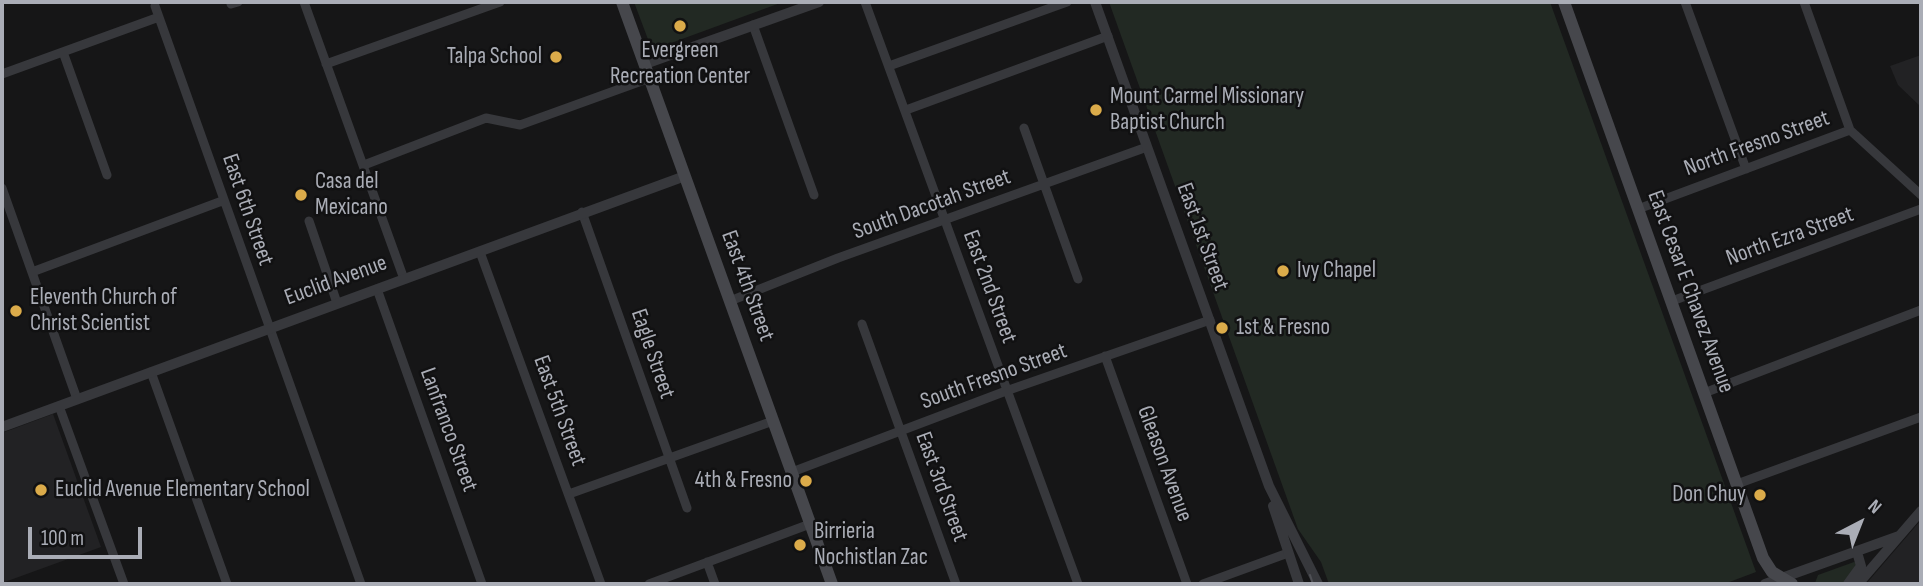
<!DOCTYPE html>
<style>
body{margin:0}
#map{position:relative;width:1923px;height:586px;overflow:hidden;background:#161617;font-family:"Sofia Sans Condensed",sans-serif}
canvas{display:block}
.frame{position:absolute;inset:0;border:4px solid #aaadb6;pointer-events:none}
.north{position:absolute;left:1825px;top:488px;width:70px;height:70px;-webkit-text-stroke:5px #111112;paint-order:stroke;rotate:42deg;font-size:19px;font-weight:700;line-height:28px;text-align:center;color:#aaadb6}
.north::after{content:'';display:block;margin:auto;width:24px;height:32px;background:#aaadb6;clip-path:polygon(50% 0,100% 100%,50% 72%,0 100%)}
.scale{position:absolute;left:28px;top:527px;width:114px;height:32px;box-sizing:border-box;border:4px solid #aaadb6;border-top:0;padding-left:9px;font-size:21px;line-height:24px;white-space:nowrap;color:#aaadb6;-webkit-text-stroke:5px #111112;paint-order:stroke}
</style>
<div id="map">
<canvas width="1923" height="586"></canvas>
<div class="frame"></div>
<div class="north">N</div>
<div class="scale">100 m</div>
</div>
<script>
const context = document.querySelector('canvas').getContext('2d');
context.lineJoin = 'round';
function fill(path, color) {
  context.fillStyle = color;
  context.fill(path, 'evenodd');
}
function poly(rows) {
  const path = new Path2D();
  for (const r of rows) {
    path.moveTo(r[0], r[1]);
    for (let i = 2; i < r.length; i += 2) path.lineTo(r[i], r[i + 1]);
  }
  return path;
}
function trace(path, color, width, dash) {
  context.strokeStyle = color;
  context.lineWidth = width;
  context.lineCap = dash ? 'butt' : 'round';
  context.setLineDash(dash || []);
  context.stroke(path);
}
function write(font, color, halo, rows, align = 'center') {
  context.font = font + ' "Sofia Sans Condensed",sans-serif';
  context.lineWidth = 5;
  context.setLineDash([]);
  context.textBaseline = 'middle';
  context.strokeStyle = halo;
  context.fillStyle = color;
  for (const [text, x, y, turn = 0] of rows) {
    context.save();
    context.translate(x, y);
    context.rotate((+turn || 0) * Math.PI / 180);
    context.textAlign = isNaN(turn) ? turn : align;
    if (halo) context.strokeText(text, 0, 0);
    context.fillText(text, 0, 0);
    context.restore();
  }
}
fill(poly([
 [1921,55,1921,107,1898,85,1890,66],
 [53,414,101,547,2,583,2,433],
 [1921,520,1921,584,1866,584]
]), '#222224');
fill(poly([
 [634,2,783,2,652,50],
 [1109,2,1550,2,1756,572,1724,584,1329,584,1321,562,1298,529],
 [1854,562,1857,563,1844,584,1815,583,1818,575]
]), '#222923');
trace(poly([
 [304,2,404,279],
 [865,2,1078,584],
 [1685,2,1746,169],
 [1804,2,1850,130,1921,195],
 [231,4,238,2],
 [155,6,361,584],
 [753,25,814,195],
 [63,52,107,175],
 [326,64,500,2],
 [889,66,1067,2],
 [2,74,159,17],
 [906,110,1108,36],
 [1024,128,1078,279],
 [364,165,486,118,520,125,650,78],
 [2,188,77,399],
 [1638,209,1850,130],
 [582,212,687,508],
 [309,221,337,303],
 [480,252,601,584],
 [32,272,222,201],
 [377,289,482,584],
 [730,301,838,258,1147,147],
 [1672,301,1921,209],
 [862,324,956,584],
 [1105,356,1187,584],
 [151,372,227,584],
 [1704,393,1921,310],
 [59,406,124,584],
 [792,472,1006,391,1210,320],
 [1737,484,1921,417],
 [569,494,773,421],
 [707,562,715,584],
 [649,584,810,524],
 [1203,584,1288,553]
]), '#37383c', 9);
trace(poly([
 [1095,2,1269,486,1318,584],
 [645,64,819,2],
 [2,427,685,176],
 [1273,506,1299,584],
 [1765,584,1899,536],
 [1848,584,1861,566,1857,552],
 [1858,584,1921,511]
]), '#37383c', 10);
trace(poly([
 [622,2,832,584],
 [1564,2,1763,558,1772,572,1792,584]
]), '#46474c', 12);
trace(poly([
 [1310,575,1313,584]
]), '#4f5055', 2);
for (const [x, y, r, color] of [
 [680,26,7,"#dbab4a"],
 [556,57,7,"#dbab4a"],
 [1096,110,7,"#dbab4a"],
 [301,195,7,"#dbab4a"],
 [1283,271,7,"#dbab4a"],
 [16,311,7,"#dbab4a"],
 [1222,328,7,"#dbab4a"],
 [806,481,7,"#dbab4a"],
 [41,490,7,"#dbab4a"],
 [1760,495,7,"#dbab4a"],
 [800,545,7,"#dbab4a"]
]) {
  const dot = new Path2D();
  dot.arc(x, y, r, 0, 2 * Math.PI);
  context.fillStyle = color;
  context.fill(dot);
  trace(dot, '#111112', 2.5);
}
write('23px', '#aaadb6', '#111112', [
 ["Evergreen",680,51,"center"],
 ["Recreation Center",680,77,"center"],
 ["Talpa School",542,57,"right"],
 ["Mount Carmel Missionary",1110,97],
 ["Baptist Church",1110,123],
 ["Casa del",315,182],
 ["Mexicano",315,208],
 ["Ivy Chapel",1297,271],
 ["Eleventh Church of",30,298],
 ["Christ Scientist",30,324],
 ["1st & Fresno",1236,328],
 ["4th & Fresno",792,481,"right"],
 ["Euclid Avenue Elementary School",55,490],
 ["Don Chuy",1746,495,"right"],
 ["Birrieria",814,532],
 ["Nochistlan Zac",814,558]
], 'left');
write('23px', '#aaadb6', '#111112', [
 ["North Fresno Street",1757,144,-20],
 ["South Dacotah Street",932,205,-20],
 ["East 6th Street",247,210,71],
 ["East 1st Street",1202,237,70],
 ["North Ezra Street",1790,237,-20],
 ["Euclid Avenue",336,281,-20],
 ["East 4th Street",747,286,70],
 ["East 2nd Street",989,287,70],
 ["East Cesar E Chavez Avenue",1690,292,70],
 ["Eagle Street",652,354,71],
 ["South Fresno Street",994,377,-20],
 ["East 5th Street",559,411,70],
 ["Lanfranco Street",448,430,70],
 ["Gleason Avenue",1164,464,70],
 ["East 3rd Street",941,487,70]
]);
</script>
